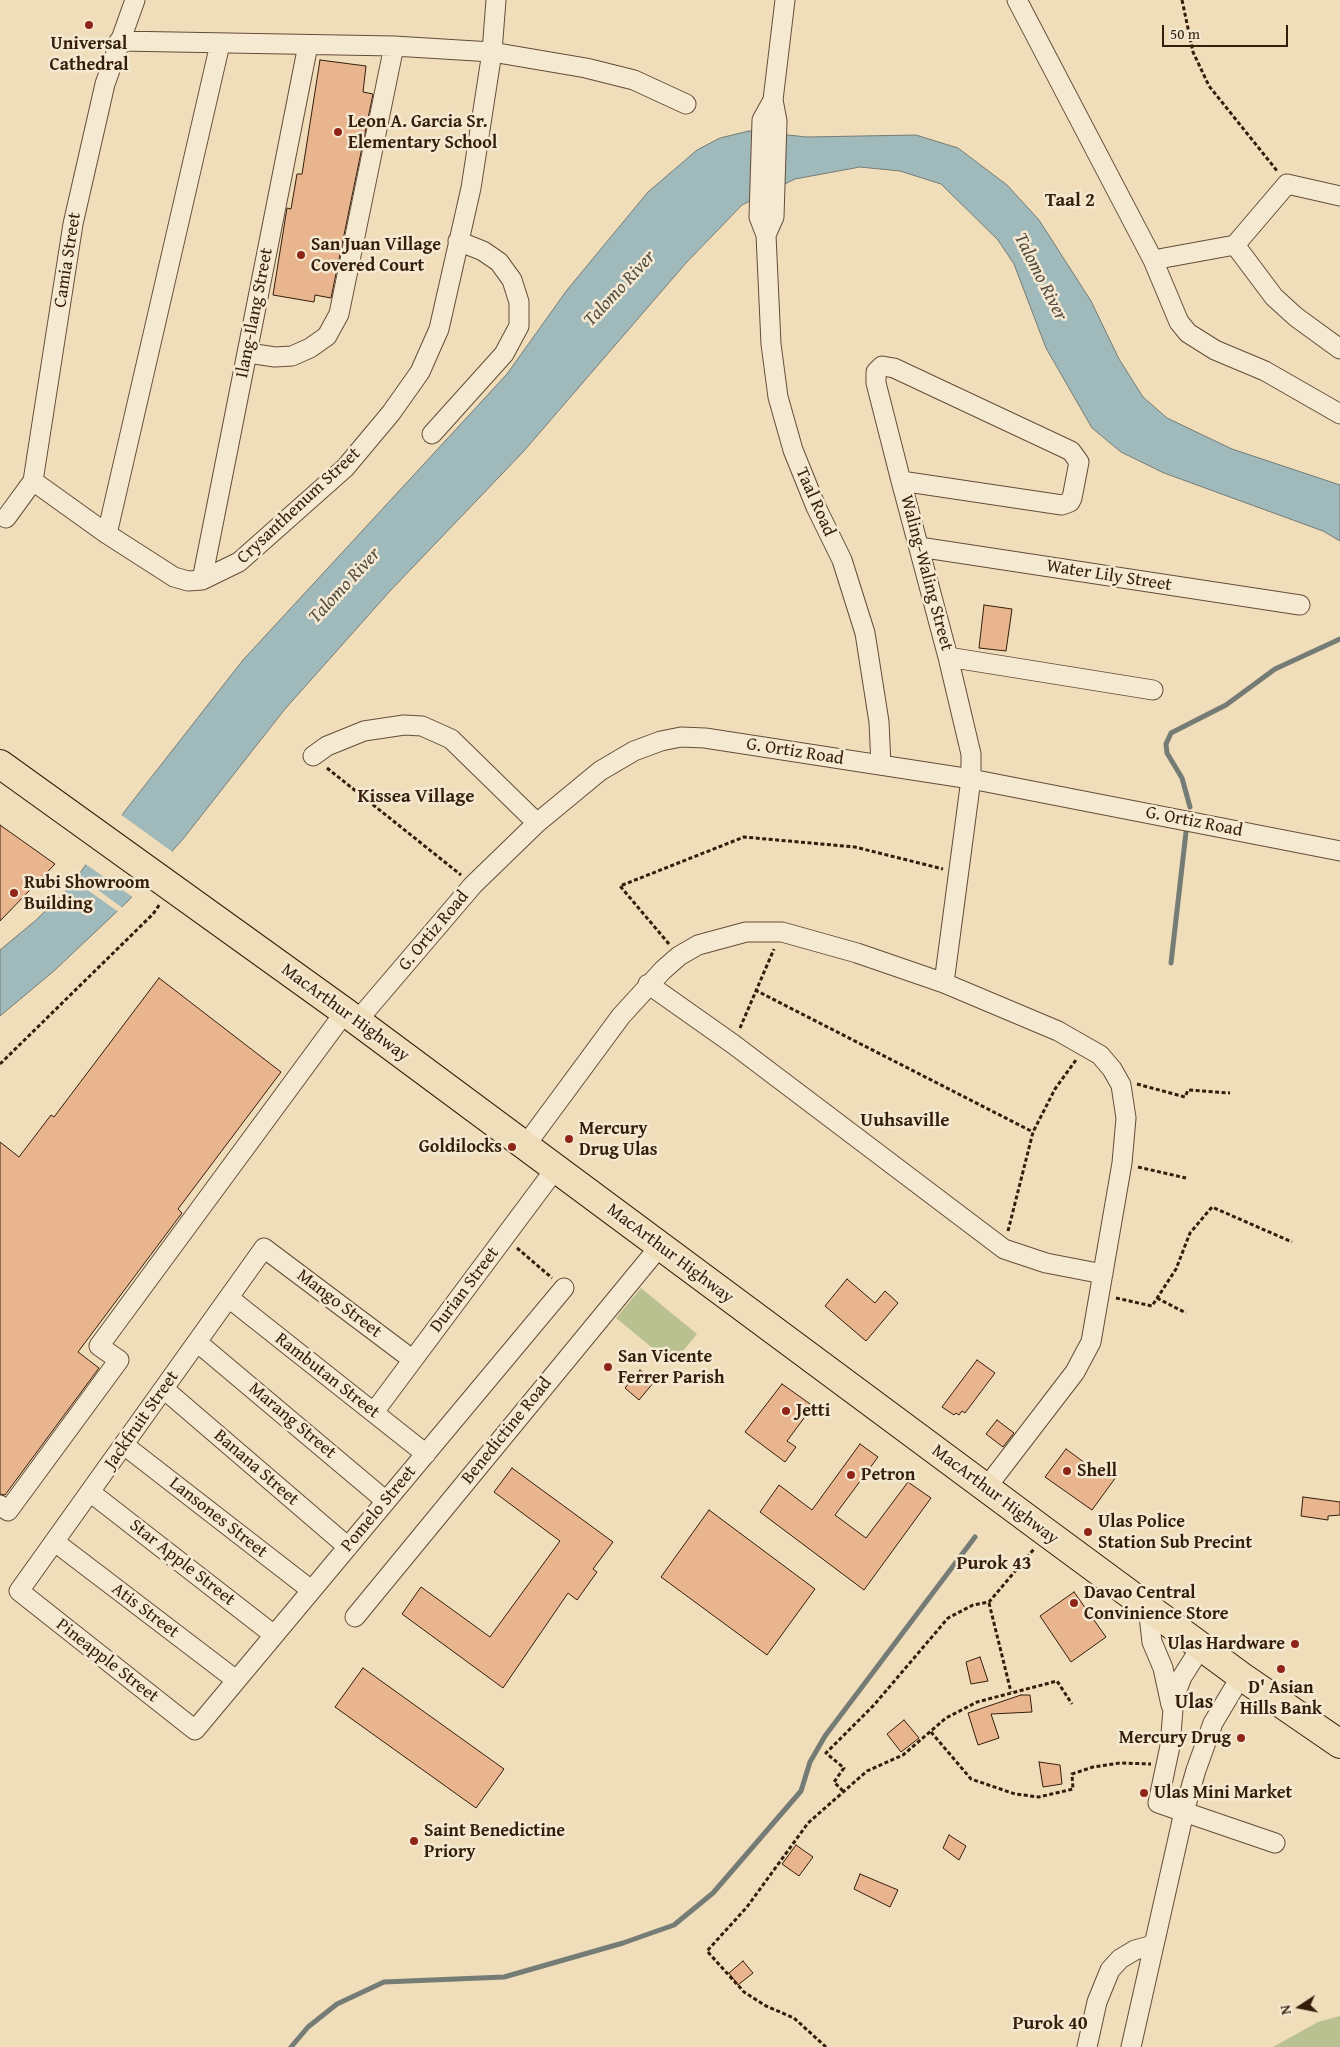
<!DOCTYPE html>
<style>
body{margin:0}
#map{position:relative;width:1340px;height:2047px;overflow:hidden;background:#f0ddba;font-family:"Gentium Book Plus",serif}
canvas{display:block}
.north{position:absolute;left:1275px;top:1982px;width:50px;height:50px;-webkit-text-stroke:4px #f5e9d2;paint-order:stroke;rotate:259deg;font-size:14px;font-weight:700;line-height:20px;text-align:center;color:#351d0c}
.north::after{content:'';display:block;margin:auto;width:18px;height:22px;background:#351d0c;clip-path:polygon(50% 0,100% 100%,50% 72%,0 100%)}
.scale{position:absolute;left:1162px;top:25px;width:126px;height:22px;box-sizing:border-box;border:2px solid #351d0c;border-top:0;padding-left:6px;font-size:15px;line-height:18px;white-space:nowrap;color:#351d0c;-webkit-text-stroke:4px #f5e9d2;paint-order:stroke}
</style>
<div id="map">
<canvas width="1340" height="2047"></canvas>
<div class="north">N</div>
<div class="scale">50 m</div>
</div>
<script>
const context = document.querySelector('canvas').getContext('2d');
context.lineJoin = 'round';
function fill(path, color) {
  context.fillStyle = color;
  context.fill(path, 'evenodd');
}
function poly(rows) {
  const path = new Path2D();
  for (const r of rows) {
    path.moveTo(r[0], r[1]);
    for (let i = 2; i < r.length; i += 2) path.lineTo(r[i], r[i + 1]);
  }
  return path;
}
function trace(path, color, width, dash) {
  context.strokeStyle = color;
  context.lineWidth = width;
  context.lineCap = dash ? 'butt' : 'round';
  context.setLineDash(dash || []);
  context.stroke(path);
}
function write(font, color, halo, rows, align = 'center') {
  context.font = font + ' "Gentium Book Plus",serif';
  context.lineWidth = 5;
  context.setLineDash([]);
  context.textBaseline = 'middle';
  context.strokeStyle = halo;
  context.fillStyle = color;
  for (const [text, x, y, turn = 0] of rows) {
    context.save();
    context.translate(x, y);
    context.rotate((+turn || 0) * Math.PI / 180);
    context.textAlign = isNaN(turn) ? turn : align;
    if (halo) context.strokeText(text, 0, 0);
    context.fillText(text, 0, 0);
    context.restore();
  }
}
fill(poly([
 [641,1288,697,1334,672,1364,616,1318],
 [1340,2016,1340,2047,1273,2047,1318,2022]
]), '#bac190');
const water = poly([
 [749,131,807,137,916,135,958,148,1007,185,1039,220,1091,301,1119,359,1143,397,1167,418,1232,449,1340,485,1340,541,1323,531,1164,473,1121,452,1092,428,1046,348,1014,264,998,240,941,184,900,171,860,167,795,179,742,205,686,263,523,452,390,591,285,709,183,839,128,901,55,970,0,1016,0,950,35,921,69,888,128,807,243,660,507,374,567,290,648,192,697,150,720,138,749,131]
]);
fill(water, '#a0b9bb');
trace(water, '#757b75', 1);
fill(poly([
 [120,814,174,853,134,898,84,863],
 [76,874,124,909,120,913,72,879]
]), '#f0ddba');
trace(poly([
 [1190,807,1182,778,1167,753,1166,744,1171,733,1226,705,1275,669,1340,639],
 [1171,963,1186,832],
 [291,2047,308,2027,337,2004,384,1982,504,1977,623,1943,674,1925,713,1893,801,1791,810,1762,825,1736,975,1537]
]), '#757b75', 5);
const building = poly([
 [320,60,366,66,363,92,373,94,331,298,315,295,314,302,273,295,287,208,291,209,297,174,302,174,320,60],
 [984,605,1012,609,1006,651,979,648,984,605],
 [0,825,55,864,0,921,0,825],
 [159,978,281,1072,178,1209,182,1213,78,1352,99,1368,5,1495,0,1494,0,1142,19,1157,51,1115,54,1117,159,978],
 [847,1279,875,1303,885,1291,898,1303,866,1341,825,1306,847,1279],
 [977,1360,995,1373,965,1413,962,1411,959,1415,956,1413,954,1415,942,1407,977,1360],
 [640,1370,654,1382,639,1400,625,1388,640,1370],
 [782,1384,813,1406,787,1441,796,1447,785,1462,745,1432,782,1384],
 [997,1420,1014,1433,1003,1447,986,1434,997,1420],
 [860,1444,878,1457,835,1515,866,1538,908,1482,931,1498,864,1590,760,1512,779,1485,812,1510,860,1444],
 [1066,1449,1100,1474,1104,1468,1116,1477,1092,1510,1045,1477,1066,1449],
 [512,1468,613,1542,593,1569,597,1572,577,1600,568,1593,503,1688,402,1614,421,1587,490,1637,560,1541,494,1492,512,1468],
 [1303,1497,1340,1502,1340,1515,1328,1516,1328,1520,1301,1516,1303,1497],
 [709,1510,815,1589,767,1655,661,1577,709,1510],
 [1074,1592,1106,1637,1071,1662,1040,1616,1074,1592],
 [980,1657,988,1681,971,1684,966,1662,980,1657],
 [363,1668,504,1769,476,1808,335,1707,363,1668],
 [1021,1695,1030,1695,1032,1712,991,1714,999,1738,978,1745,968,1713,1021,1695],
 [904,1720,919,1738,901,1752,887,1734,904,1720],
 [1039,1762,1060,1765,1062,1784,1043,1787,1039,1762],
 [949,1835,966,1846,959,1860,943,1848,949,1835],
 [796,1845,813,1857,799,1876,782,1864,796,1845],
 [860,1874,898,1890,890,1907,854,1889,860,1874],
 [743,1961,753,1973,738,1985,729,1973,743,1961]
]);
fill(building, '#e8b58e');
trace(building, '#351d0c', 1);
const minor = poly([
 [1017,0,1153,260,1179,322,1188,333,1215,350,1265,371,1340,414],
 [119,41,394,46,492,52,586,68,634,80,686,104],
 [773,100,762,120,759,217,766,235,771,344,778,397,793,450,816,507,842,560,865,633,879,722,881,765],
 [766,235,774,217,777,121,773,100,785,0],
 [1235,245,1274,297,1296,317,1340,349],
 [1153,260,1235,245,1287,184,1340,196],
 [248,353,275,357,292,356,310,348,327,336,339,314,394,46],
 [432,434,504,354,519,326,519,302,512,280,499,262,483,251,458,241],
 [33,481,107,534,174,577,188,581,202,580,239,562,345,468,391,413,420,372,439,329,471,188,492,52,496,0],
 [901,481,1062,505,1070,502,1072,498,1079,462,1071,451,894,368,882,366,876,372,876,383,901,481,948,657,971,754,971,779,944,983],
 [6,518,33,481,73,224,105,84,135,0],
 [107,534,220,44],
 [919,547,1300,605],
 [202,580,308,45],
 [948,657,1153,690],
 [313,756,327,746,364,731,404,725,422,726,451,739,537,823],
 [648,984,733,1044,1004,1249,1046,1263,1103,1274],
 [357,1021,473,885,537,823,600,771,634,751,661,741,681,737,705,738,971,779,1340,851],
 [525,1146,621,1016,663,970,679,956,698,945,746,932,782,932,857,953,944,983,1058,1031,1100,1055,1112,1069,1121,1085,1126,1118,1122,1163,1091,1342,1075,1372,986,1488],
 [229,1298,426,1454],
 [197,1342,386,1501],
 [413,1360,264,1248,19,1591,195,1730,564,1288],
 [164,1389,348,1547],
 [374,1412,556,1168],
 [124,1445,311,1590],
 [90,1492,274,1635],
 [0,1505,8,1511,119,1360,99,1346,345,1012],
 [55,1542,236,1680],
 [1148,1607,1152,1642,1163,1668,1171,1705],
 [355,1617,660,1246],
 [1201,1647,1182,1677,1174,1697,1170,1746,1158,1803,1275,1843],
 [1087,2047,1097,2002,1110,1970,1120,1959,1135,1950,1153,1945],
 [1131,2047,1184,1812,1196,1770,1213,1723,1241,1676]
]);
const highway = poly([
 [0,764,345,1012,1047,1533,1241,1676,1340,1744]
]);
trace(minor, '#644d38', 21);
trace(highway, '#351d0c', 30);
trace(poly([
 [1182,0,1193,52,1209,86,1278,172],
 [327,768,461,875],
 [669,944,620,886,744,837,855,847,943,869],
 [755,990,1033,1132],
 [740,1028,774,949],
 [0,1064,153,914,160,904],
 [1137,1084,1185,1097,1188,1090,1230,1093],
 [1138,1167,1186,1178],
 [1008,1231,1033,1132,1055,1089,1076,1060],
 [517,1248,552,1278],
 [1116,1298,1152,1306,1176,1269,1190,1233,1212,1207,1292,1242],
 [1157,1298,1186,1313],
 [989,1603,1011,1692],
 [931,1732,971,1779,1015,1794,1039,1797,1073,1789,1072,1774,1093,1767,1120,1763,1151,1764],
 [843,1791,834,1782,844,1768,826,1753,874,1705,948,1618,973,1605,989,1602,1034,1549],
 [826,2047,794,2018,766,2006,744,1992,707,1951,747,1907,808,1823,867,1771,903,1755,946,1718,977,1702,1057,1681,1072,1704]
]), '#351d0c', 3, [4, 2.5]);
trace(minor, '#f5e9d2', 19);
trace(highway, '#f0ddba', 28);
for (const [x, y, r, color] of [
 [89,25,5,"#8f2418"],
 [338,132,5,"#8f2418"],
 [301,255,5,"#8f2418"],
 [14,893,5,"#8f2418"],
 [569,1139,5,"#8f2418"],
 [512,1147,5,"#8f2418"],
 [608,1367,5,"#8f2418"],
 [786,1411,5,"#8f2418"],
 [1067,1471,5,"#8f2418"],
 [851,1475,5,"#8f2418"],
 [1088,1532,5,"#8f2418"],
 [1074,1603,5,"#8f2418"],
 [1295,1644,5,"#8f2418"],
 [1281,1669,5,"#8f2418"],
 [1241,1738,5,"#8f2418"],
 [1144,1793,5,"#8f2418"],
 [414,1841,5,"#8f2418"]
]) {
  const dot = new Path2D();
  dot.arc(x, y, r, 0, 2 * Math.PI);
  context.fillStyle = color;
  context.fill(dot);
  trace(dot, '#f5e9d2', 2);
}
write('bold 18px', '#351d0c', '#f5e9d2', [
 ["Universal",89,44,"center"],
 ["Cathedral",89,65,"center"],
 ["Leon A. Garcia Sr.",348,122],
 ["Elementary School",348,143],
 ["San Juan Village",311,245],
 ["Covered Court",311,266],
 ["Rubi Showroom",24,883],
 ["Building",24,904],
 ["Mercury",579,1129],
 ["Drug Ulas",579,1150],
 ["Goldilocks",502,1147,"right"],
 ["San Vicente",618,1357],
 ["Ferrer Parish",618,1378],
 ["Jetti",796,1411],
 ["Shell",1077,1471],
 ["Petron",861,1475],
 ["Ulas Police",1098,1522],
 ["Station Sub Precint",1098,1543],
 ["Davao Central",1084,1593],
 ["Convinience Store",1084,1614],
 ["Ulas Hardware",1285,1644,"right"],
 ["D' Asian",1281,1688,"center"],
 ["Hills Bank",1281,1709,"center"],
 ["Mercury Drug",1231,1738,"right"],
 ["Ulas Mini Market",1154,1793],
 ["Saint Benedictine",424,1831],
 ["Priory",424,1852]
], 'left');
write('18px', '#351d0c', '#f5e9d2', [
 ["Camia Street",68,260,-81],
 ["Ilang-Ilang Street",255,313,-79],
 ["Taal Road",815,502,66],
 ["Crysanthenum Street",299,506,-43],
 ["Waling-Waling Street",926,573,75],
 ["Water Lily Street",1109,576,9],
 ["G. Ortiz Road",795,752,9],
 ["G. Ortiz Road",1194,822,11],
 ["G. Ortiz Road",434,931,-50],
 ["MacArthur Highway",345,1013,36],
 ["MacArthur Highway",670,1254,37],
 ["Durian Street",465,1290,-53],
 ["Mango Street",339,1304,37],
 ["Rambutan Street",327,1376,38],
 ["Jackfruit Street",142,1420,-55],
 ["Marang Street",292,1421,40],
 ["Benedictine Road",507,1431,-51],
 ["Banana Street",256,1468,41],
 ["MacArthur Highway",995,1495,37],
 ["Pomelo Street",379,1509,-50],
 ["Lansones Street",218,1518,38],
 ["Star Apple Street",182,1563,38],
 ["Atis Street",145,1611,37],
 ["Pineapple Street",107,1661,38]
]);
write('bold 19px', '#351d0c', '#f5e9d2', [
 ["Taal 2",1070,201],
 ["Kissea Village",416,797],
 ["Uuhsaville",905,1121],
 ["Purok 43",994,1564],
 ["Purok 40",1050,2024]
]);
write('italic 19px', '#554c41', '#f5e9d2', [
 ["Talomo River",1040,277,63],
 ["Talomo River",620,289,-47],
 ["Talomo River",345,586,-47]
]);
write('bold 20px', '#351d0c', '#f5e9d2', [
 ["Ulas",1194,1703]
]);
</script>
